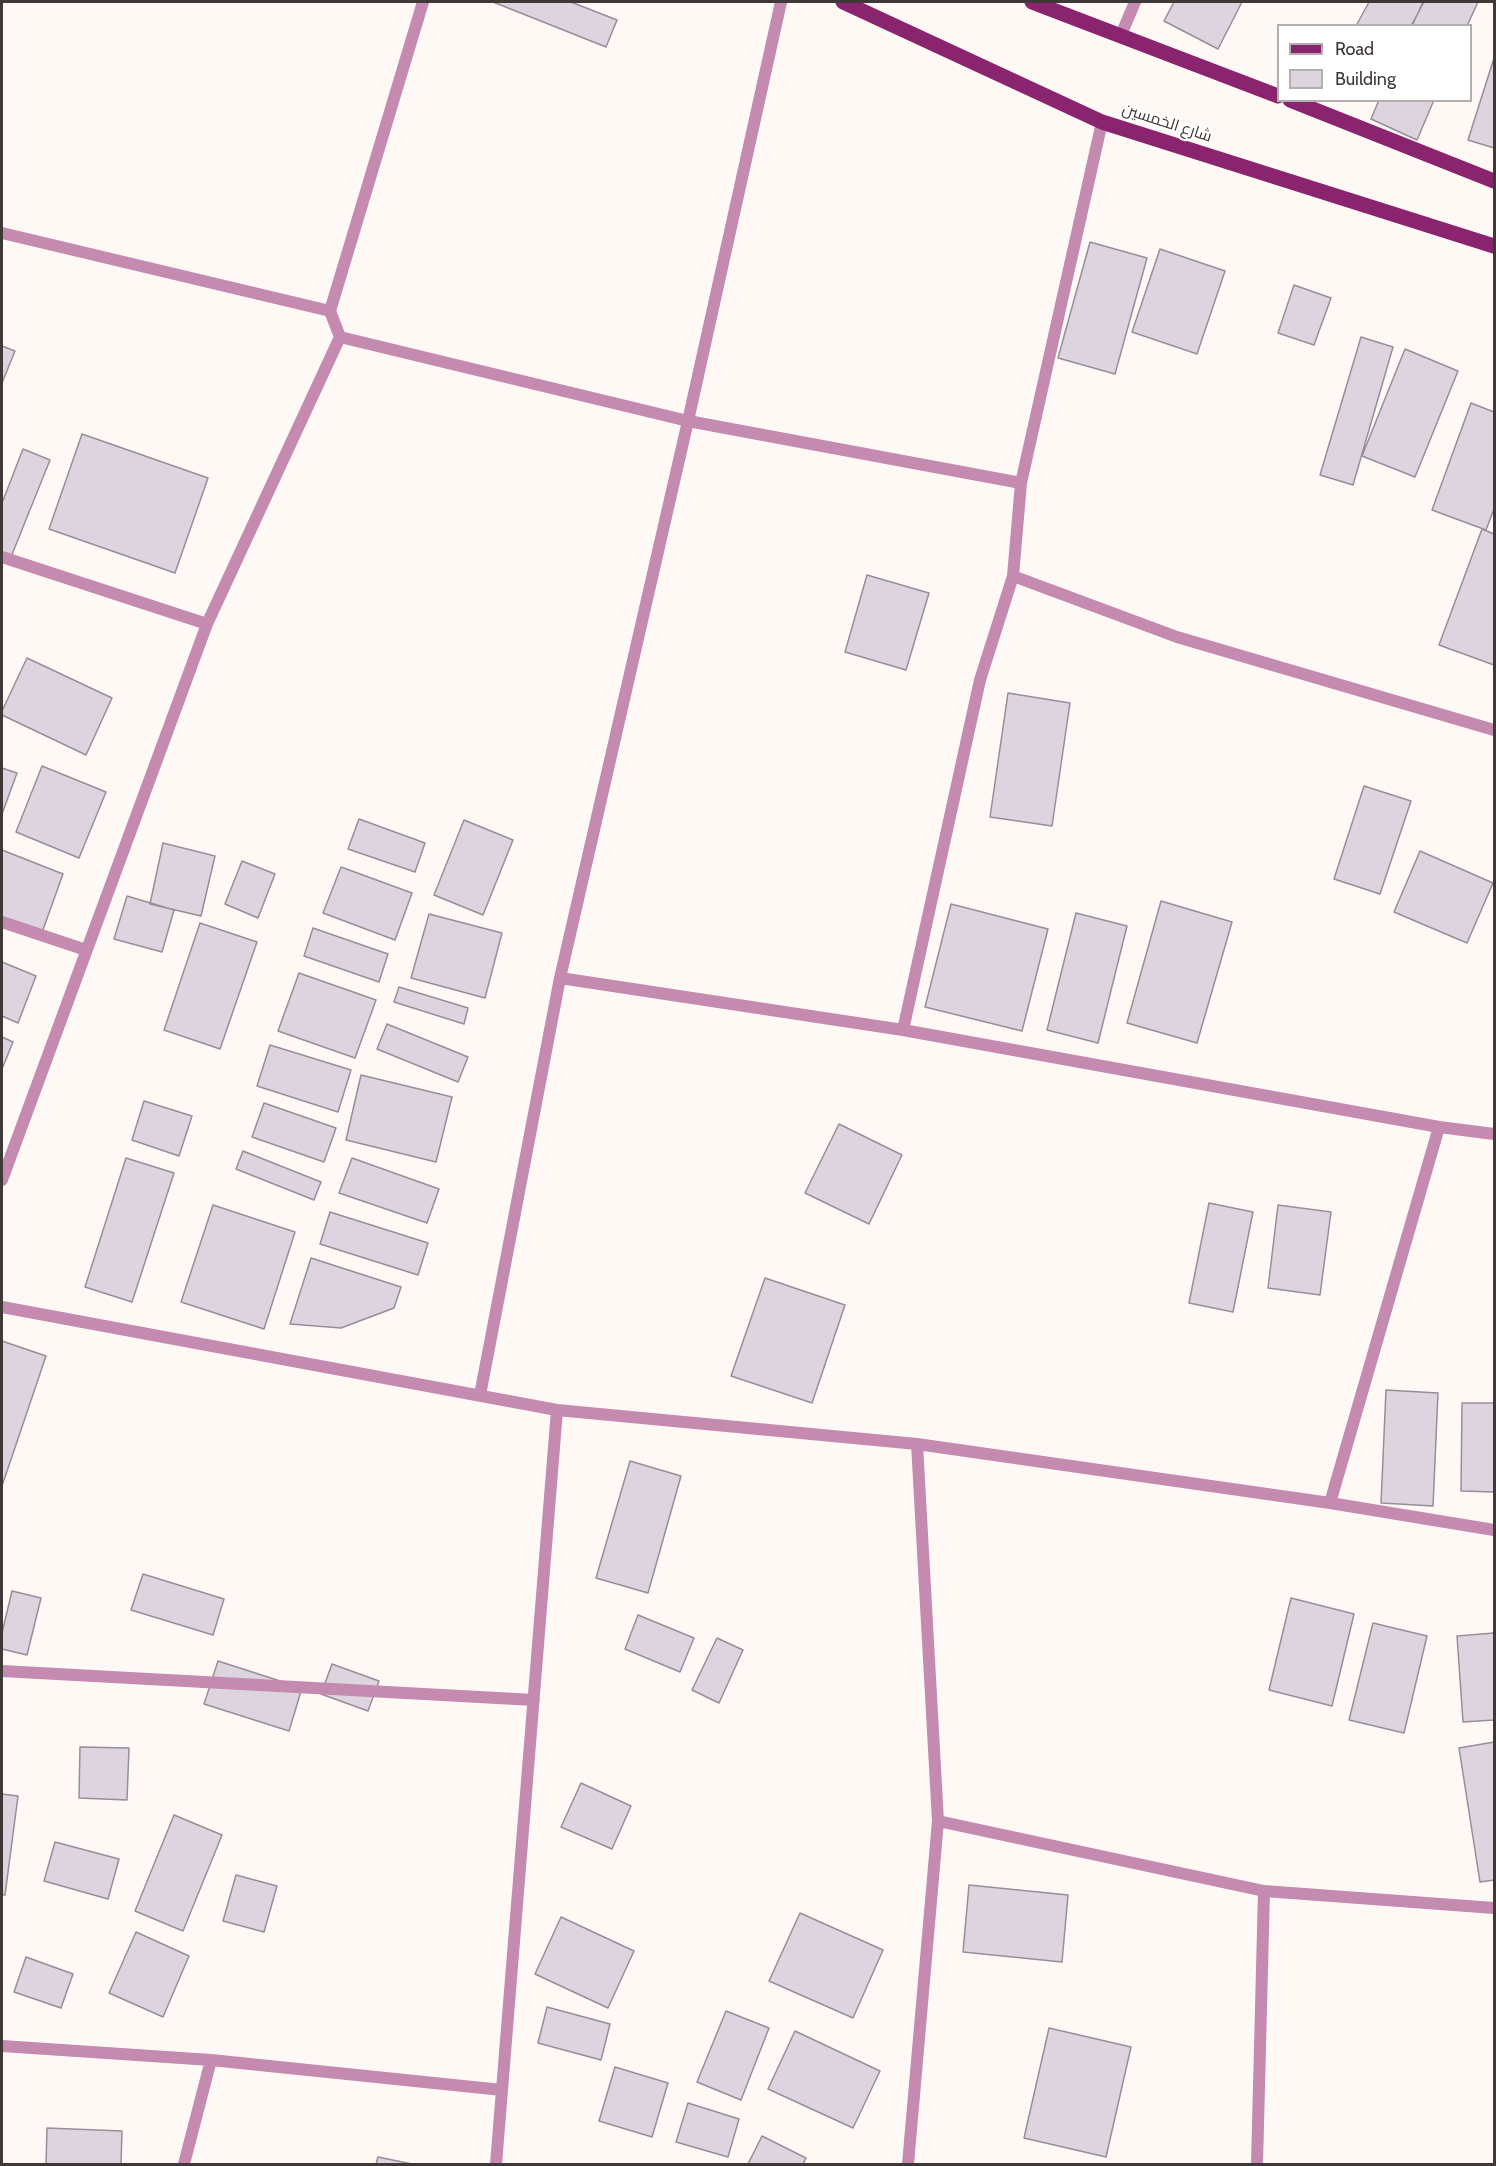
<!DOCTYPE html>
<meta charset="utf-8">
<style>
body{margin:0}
#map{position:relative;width:1496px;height:2166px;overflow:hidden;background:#fff9f6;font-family:Cabin,sans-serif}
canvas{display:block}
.frame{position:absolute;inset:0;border:3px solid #3e3936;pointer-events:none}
.legend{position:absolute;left:1277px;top:24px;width:195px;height:78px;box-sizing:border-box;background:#fff;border:2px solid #b2b0af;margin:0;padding:8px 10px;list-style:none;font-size:18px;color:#3e3936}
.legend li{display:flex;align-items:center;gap:12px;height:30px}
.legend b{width:30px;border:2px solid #b2b0af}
</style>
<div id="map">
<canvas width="1496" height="2166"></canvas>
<div class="frame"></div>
<ul class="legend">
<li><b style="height:8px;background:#8b246f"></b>Road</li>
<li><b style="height:16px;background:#ddd4df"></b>Building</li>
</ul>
</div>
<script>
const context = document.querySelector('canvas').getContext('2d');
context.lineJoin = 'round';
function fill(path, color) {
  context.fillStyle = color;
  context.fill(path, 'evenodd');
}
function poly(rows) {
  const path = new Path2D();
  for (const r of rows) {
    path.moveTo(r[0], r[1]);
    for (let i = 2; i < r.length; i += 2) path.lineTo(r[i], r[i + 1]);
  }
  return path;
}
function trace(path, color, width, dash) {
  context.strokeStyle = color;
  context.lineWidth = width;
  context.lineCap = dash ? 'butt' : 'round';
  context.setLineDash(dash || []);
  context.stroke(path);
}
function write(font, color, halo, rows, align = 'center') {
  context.font = font + ' Cabin,Cairo,sans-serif';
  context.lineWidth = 4.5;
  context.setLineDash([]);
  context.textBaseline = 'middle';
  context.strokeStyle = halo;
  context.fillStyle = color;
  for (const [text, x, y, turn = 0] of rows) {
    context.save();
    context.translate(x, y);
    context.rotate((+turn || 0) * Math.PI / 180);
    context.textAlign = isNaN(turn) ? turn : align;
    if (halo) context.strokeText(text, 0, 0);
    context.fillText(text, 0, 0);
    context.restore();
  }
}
const building = poly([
 [493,2,571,2,617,20,606,47,493,2],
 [1174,2,1242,2,1218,49,1164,21,1174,2],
 [1369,2,1424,2,1411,26,1356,26,1369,2],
 [1423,2,1478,2,1467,26,1412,26,1423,2],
 [1494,58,1494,148,1468,140,1494,58],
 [1379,100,1434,100,1417,140,1371,119,1379,100],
 [1090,242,1147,258,1115,374,1058,358,1090,242],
 [1160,249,1225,271,1197,354,1132,332,1160,249],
 [1294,285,1331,298,1314,345,1278,333,1294,285],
 [1361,337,1393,347,1353,485,1320,475,1361,337],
 [2,346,15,351,2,383,2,346],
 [1405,349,1458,371,1415,477,1362,456,1405,349],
 [1471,403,1494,412,1494,509,1486,530,1432,510,1471,403],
 [82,434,208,478,175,573,49,529,82,434],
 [23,449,50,460,11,557,2,553,2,503,23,449],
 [1482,529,1494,534,1494,665,1439,645,1482,529],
 [867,575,929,593,906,670,845,652,867,575],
 [27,658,112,698,86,755,2,715,2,711,27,658],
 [1008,693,1070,703,1052,826,990,817,1008,693],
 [42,766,106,792,79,858,16,832,42,766],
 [2,768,17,773,2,814,2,768],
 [1364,786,1411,801,1380,894,1334,879,1364,786],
 [359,819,425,843,415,872,348,849,359,819],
 [464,820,513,840,483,915,434,895,464,820],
 [163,843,215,856,201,916,150,904,163,843],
 [2,850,63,874,40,938,2,923,2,850],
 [1420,851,1493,883,1467,943,1394,912,1420,851],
 [242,861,275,874,258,918,225,904,242,861],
 [341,867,412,893,395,940,323,913,341,867],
 [127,896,174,910,162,952,114,939,127,896],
 [1161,901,1232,922,1197,1043,1127,1023,1161,901],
 [951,904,1048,929,1022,1031,925,1007,951,904],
 [1076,913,1127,926,1098,1043,1047,1030,1076,913],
 [429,914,502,933,485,998,411,978,429,914],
 [200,923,257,942,220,1049,164,1030,200,923],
 [313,928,388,954,379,982,304,956,313,928],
 [2,962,36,976,18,1023,2,1016,2,962],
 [299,973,376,1000,355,1058,278,1031,299,973],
 [399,987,468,1008,464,1024,394,1002,399,987],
 [387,1024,468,1057,458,1082,377,1049,387,1024],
 [2,1037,13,1042,2,1069,2,1037],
 [270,1045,351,1070,338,1112,257,1086,270,1045],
 [361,1075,452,1097,436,1162,346,1140,361,1075],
 [144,1101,192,1116,179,1156,132,1140,144,1101],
 [264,1103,336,1128,324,1162,252,1137,264,1103],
 [839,1124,902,1155,869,1224,805,1193,839,1124],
 [243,1151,321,1182,314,1200,236,1169,243,1151],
 [126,1158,174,1173,132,1302,85,1287,126,1158],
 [352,1158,439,1189,427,1223,339,1193,352,1158],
 [1209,1203,1253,1212,1233,1312,1189,1303,1209,1203],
 [213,1205,295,1232,264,1329,181,1302,213,1205],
 [1278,1205,1331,1212,1320,1295,1268,1288,1278,1205],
 [330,1212,428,1243,418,1275,320,1244,330,1212],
 [311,1258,401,1287,394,1308,341,1328,290,1324,311,1258],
 [765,1278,845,1305,812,1403,731,1376,765,1278],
 [2,1341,46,1356,2,1486,2,1341],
 [1386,1390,1438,1393,1433,1506,1381,1503,1386,1390],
 [1462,1403,1494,1403,1494,1492,1461,1491,1462,1403],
 [630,1461,681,1476,648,1593,596,1578,630,1461],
 [143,1574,224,1599,213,1635,131,1610,143,1574],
 [12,1591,41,1598,27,1655,2,1649,2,1633,12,1591],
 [1291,1598,1354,1614,1332,1706,1269,1690,1291,1598],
 [638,1615,694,1638,680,1672,625,1649,638,1615],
 [1373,1623,1427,1636,1404,1733,1349,1720,1373,1623],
 [1494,1633,1494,1720,1463,1722,1457,1636,1494,1633],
 [717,1638,743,1650,719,1703,692,1690,717,1638],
 [218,1661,302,1688,289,1731,204,1704,218,1661],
 [332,1664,379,1681,368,1711,321,1694,332,1664],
 [1494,1742,1494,1880,1480,1882,1459,1748,1494,1742],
 [80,1747,129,1748,127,1800,79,1798,80,1747],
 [581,1783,631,1806,612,1849,561,1827,581,1783],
 [2,1794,18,1796,5,1895,2,1895,2,1794],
 [174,1815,222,1835,183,1931,135,1911,174,1815],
 [55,1842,119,1859,108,1899,44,1881,55,1842],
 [236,1875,277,1886,264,1932,223,1921,236,1875],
 [969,1885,1068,1895,1062,1962,963,1952,969,1885],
 [800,1913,883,1950,853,2018,769,1981,800,1913],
 [561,1917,634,1951,608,2008,535,1974,561,1917],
 [136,1932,189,1956,163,2017,109,1993,136,1932],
 [26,1957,73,1974,61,2008,14,1992,26,1957],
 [547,2007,610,2024,601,2060,538,2043,547,2007],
 [726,2011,769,2028,741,2100,697,2082,726,2011],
 [1049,2028,1131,2047,1106,2157,1024,2138,1049,2028],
 [795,2031,880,2071,853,2128,768,2089,795,2031],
 [615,2067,668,2083,652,2137,599,2121,615,2067],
 [688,2103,739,2119,728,2157,676,2142,688,2103],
 [47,2128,122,2131,121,2164,46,2164,47,2128],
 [762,2136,806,2158,803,2164,748,2164,762,2136],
 [378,2157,412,2164,376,2164,378,2157]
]);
fill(building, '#ddd4df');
trace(building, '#968e98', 1.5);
trace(poly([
 [1121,35,1135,2],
 [2,233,330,311,340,337,207,624],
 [330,311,423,2],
 [340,337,688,421,781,2],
 [1021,483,1102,122],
 [2,557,207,624,2,1180],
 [2,922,86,950],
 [560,978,903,1030,1439,1127,1494,1134],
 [903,1030,980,680,1013,576,1177,637,1494,730],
 [2,1307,557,1410],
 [480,1395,560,978,688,421,1021,483,1013,576],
 [1330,1503,1439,1127],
 [2,1671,534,1700],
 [938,1821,917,1444,1330,1503,1494,1530],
 [2,2046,211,2060,184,2164],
 [211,2060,502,2090],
 [496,2164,557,1410,917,1444],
 [908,2164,938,1821,1264,1891,1494,1908],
 [1257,2164,1264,1891]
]), '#c48aaf', 12);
trace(poly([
 [843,2,1102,122,1494,246],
 [1032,2,1278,96],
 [1290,100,1494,181]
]), '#8b246f', 15);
write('16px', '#3e3936', '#fff', [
 ["شارع الخمسين",1167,123,18]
]);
</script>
